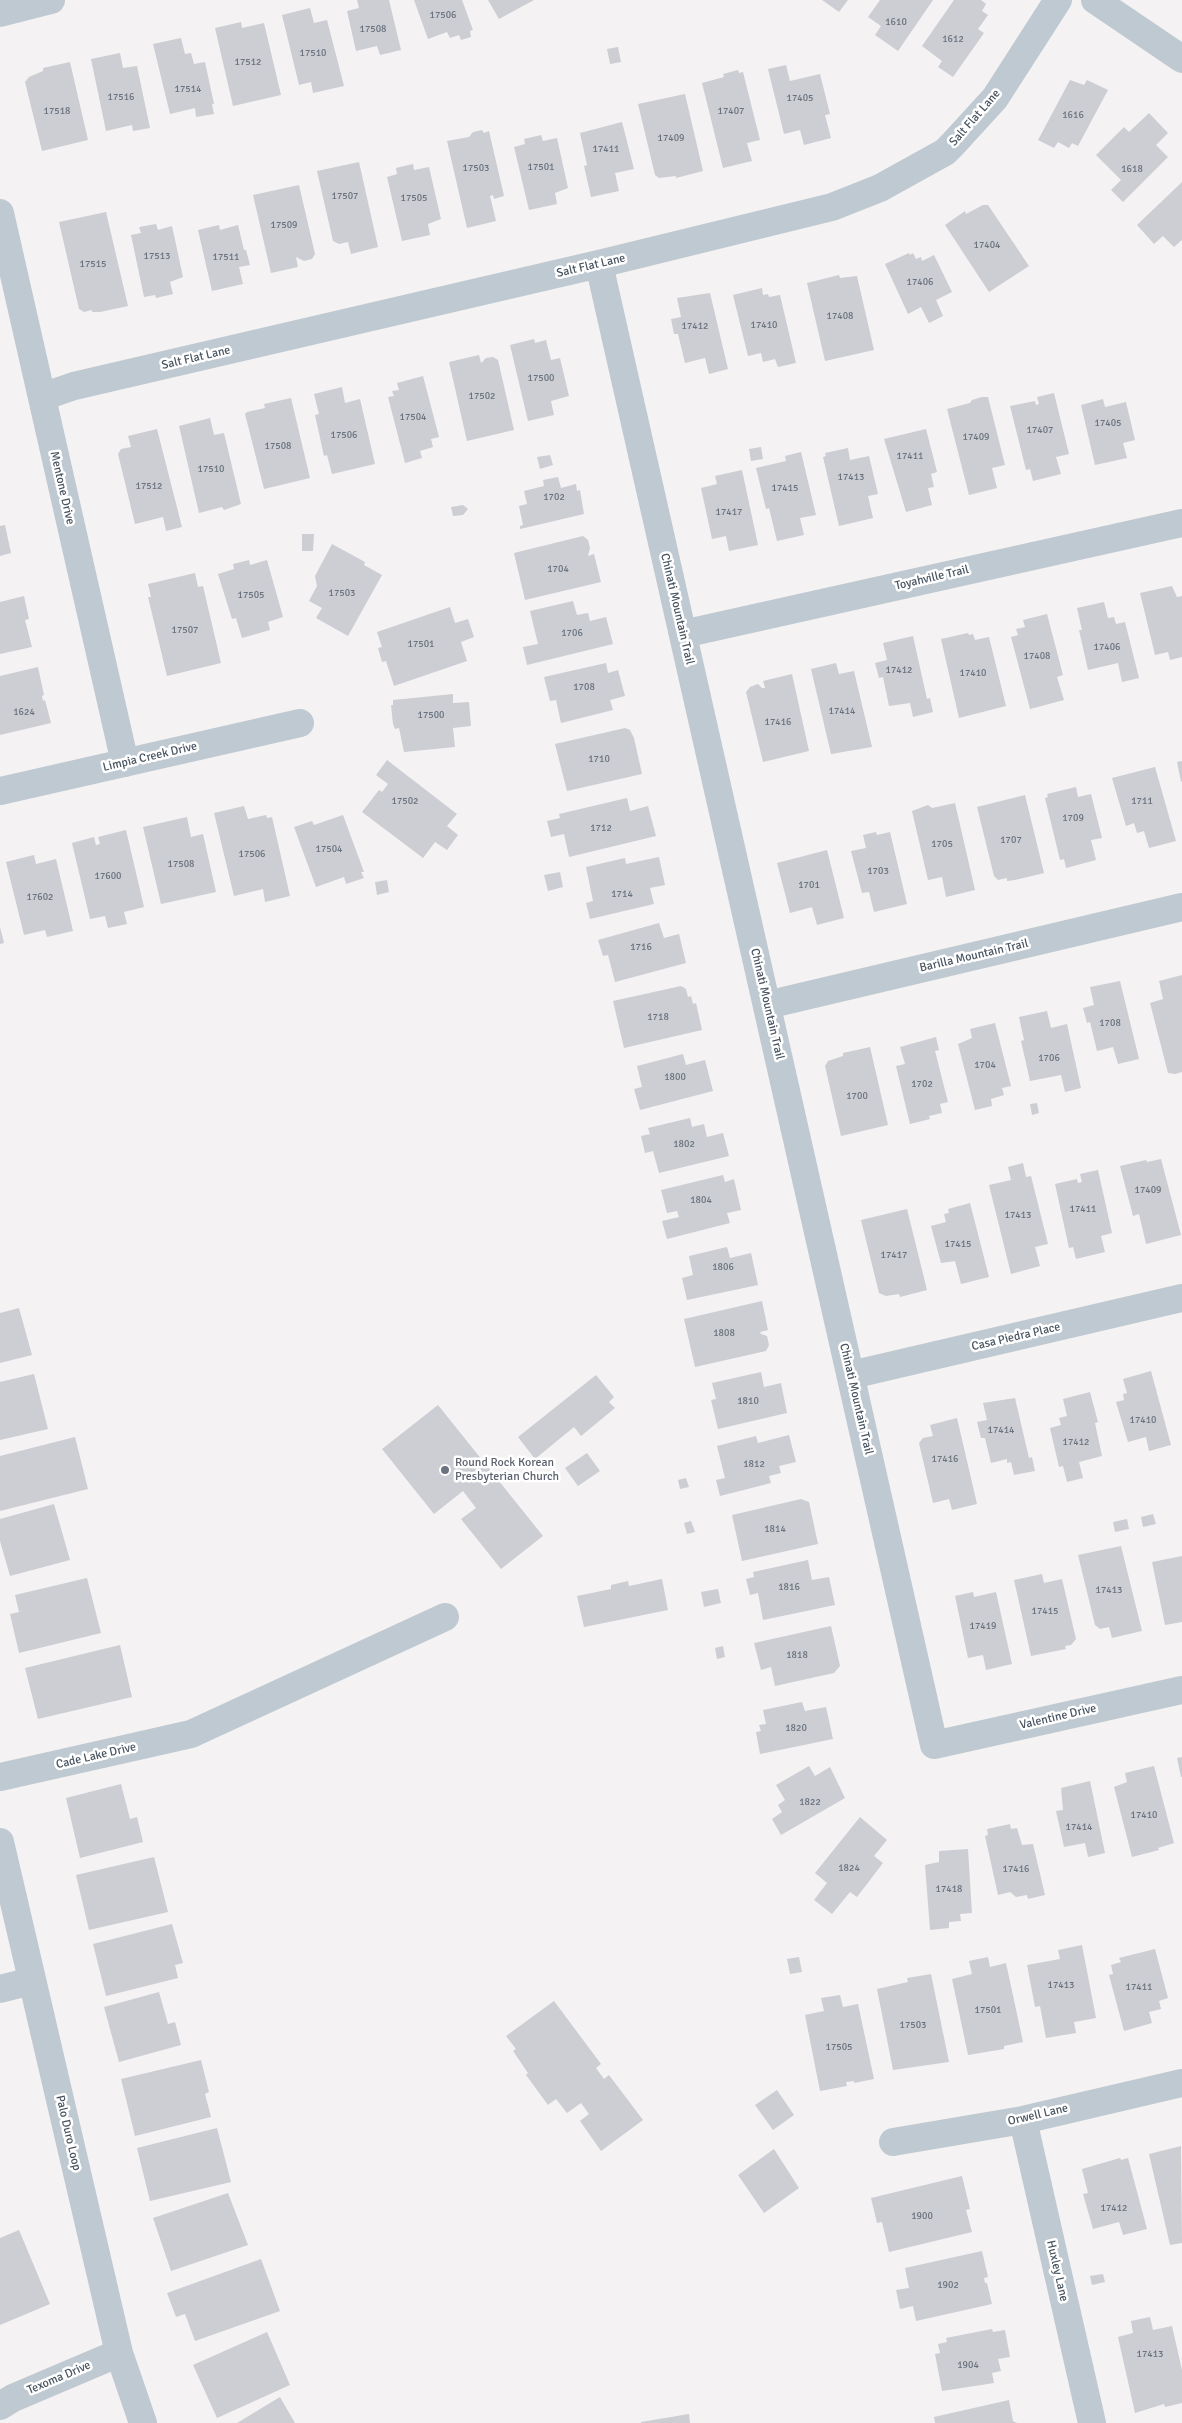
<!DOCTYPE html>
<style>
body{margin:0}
canvas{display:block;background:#f4f2f2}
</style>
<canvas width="1182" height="2423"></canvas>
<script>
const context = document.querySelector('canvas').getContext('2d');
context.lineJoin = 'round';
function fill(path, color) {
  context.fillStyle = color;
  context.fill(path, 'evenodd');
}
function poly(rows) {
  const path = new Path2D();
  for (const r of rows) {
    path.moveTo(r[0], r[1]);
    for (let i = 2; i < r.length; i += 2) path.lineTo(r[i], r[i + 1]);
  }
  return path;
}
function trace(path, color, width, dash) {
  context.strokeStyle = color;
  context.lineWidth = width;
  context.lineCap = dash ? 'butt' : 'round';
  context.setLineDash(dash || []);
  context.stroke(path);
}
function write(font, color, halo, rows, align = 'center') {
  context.font = font + ' Signika,sans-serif';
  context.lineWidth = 5;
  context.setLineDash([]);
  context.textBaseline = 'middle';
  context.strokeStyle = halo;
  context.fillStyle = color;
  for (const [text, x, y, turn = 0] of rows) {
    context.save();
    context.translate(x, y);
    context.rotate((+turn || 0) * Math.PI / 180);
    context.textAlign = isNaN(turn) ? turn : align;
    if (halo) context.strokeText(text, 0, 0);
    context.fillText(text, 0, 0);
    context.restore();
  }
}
fill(poly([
 [357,0,389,0,401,50,380,55,377,46,356,51,347,11,359,8],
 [414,0,462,0,473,30,470,31,471,37,461,40,459,35,450,38,447,32,428,39],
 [488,0,534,0,499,19],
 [822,0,848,0,839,12],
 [880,0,933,0,898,51,875,35,881,26,868,17],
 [954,0,981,0,986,4,982,11,988,15,978,29,984,33,953,77,938,67,942,61,922,46],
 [310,8,314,23,327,20,344,86,313,93,311,82,299,85,282,15],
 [241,22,242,28,264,23,281,95,233,106,215,28],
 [181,38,185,54,191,53,194,64,205,62,214,104,212,104,214,114,196,117,195,108,170,114,153,44],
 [618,47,621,62,610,64,607,49],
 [120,53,123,68,137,66,150,128,133,131,132,125,106,131,91,59],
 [70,62,88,140,42,151,25,82,29,77,43,71,43,68],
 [786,65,790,81,820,74,830,114,825,115,831,138,804,145,800,130,784,134,768,69],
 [738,70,739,73,743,72,760,140,747,143,752,161,723,168,702,83,724,77,723,74],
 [1070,80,1084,85,1087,80,1108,90,1078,146,1072,143,1069,148,1058,142,1054,148,1038,140],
 [685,94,703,171,676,178,676,176,659,178,655,175,638,104],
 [1149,113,1168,133,1156,145,1168,157,1123,202,1111,190,1121,180,1096,155,1124,127,1129,132],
 [622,122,634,169,615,173,619,191,591,197,584,166,587,165,580,133],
 [482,130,484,133,489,131,504,196,494,199,493,195,490,196,496,221,467,228,447,141,469,137,473,132],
 [541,135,543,141,557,138,568,188,555,193,557,204,529,210,514,147,525,144,524,139],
 [359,162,378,247,351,254,348,242,339,244,333,241,317,171],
 [413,164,414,170,429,167,441,219,428,224,430,235,402,241,387,177,397,174,396,168],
 [1182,182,1182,240,1174,247,1163,236,1154,244,1137,225],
 [299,185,315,254,312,259,304,261,296,257,298,267,271,273,253,195],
 [983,205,988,205,1029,266,989,292,945,225,965,211,966,214],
 [106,212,128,306,100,312,92,312,92,310,84,312,79,309,59,222],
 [156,224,158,230,172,226,183,277,170,282,173,294,156,298,155,295,144,297,131,235,141,233,139,227],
 [219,225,220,230,238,225,244,250,246,250,250,265,239,267,243,284,212,291,198,230],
 [909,253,910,255,913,253,916,259,921,257,922,261,934,255,952,292,936,300,943,316,929,323,921,307,908,314,885,264],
 [839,275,840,278,857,276,874,350,825,361,807,283],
 [762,288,763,295,768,294,769,297,780,295,796,363,778,367,775,359,763,362,761,353,748,356,733,295],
 [710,293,728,369,709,374,705,358,685,363,678,334,674,334,671,319,681,317,677,298],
 [534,339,535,343,546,340,551,360,560,358,569,396,551,401,554,415,528,421,510,345],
 [479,355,481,363,486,358,493,357,498,360,514,430,467,441,449,362],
 [423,376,439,437,431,439,433,447,420,451,422,458,405,463,388,397,394,396,392,391,399,390,397,383],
 [342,387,345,403,360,399,375,464,332,474,327,455,324,456,315,415,319,414,314,394],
 [1054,393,1069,454,1056,457,1061,474,1033,481,1030,469,1026,470,1010,406,1035,401,1036,405,1039,404,1037,397],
 [982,397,988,397,1005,465,992,468,997,488,969,495,947,409,970,403,972,400],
 [291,398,310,478,264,489,245,414,247,412,265,408,264,404],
 [1103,399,1105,407,1126,402,1135,440,1123,443,1127,458,1095,465,1081,405],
 [210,418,214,435,224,433,241,504,224,510,222,507,199,513,179,426],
 [157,429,182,527,166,531,163,517,135,524,118,454,121,449,131,447,128,436],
 [926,429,937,472,931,474,934,487,928,488,932,505,906,512,884,439],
 [761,447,763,459,751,461,749,449],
 [848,448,850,460,869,456,878,494,868,496,873,518,839,526,823,457,826,456,825,453],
 [801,452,816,515,800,518,804,535,777,541,769,508,766,509,756,468,786,461,785,456],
 [550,455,553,465,540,469,537,457],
 [742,470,758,545,729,551,726,536,712,539,701,488,717,484,715,476],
 [558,477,561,488,576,484,577,491,580,490,584,514,520,529,520,526,523,525,519,506,527,504,524,491,544,486,543,480],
 [463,505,468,509,463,515,453,516,451,507],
 [5,525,11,553,0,556,0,526],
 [302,534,314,534,313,551,302,551],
 [583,536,588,540,590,548,588,556,594,554,601,582,525,600,514,553],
 [332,544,365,562,364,565,382,575,348,636,316,618,322,608,309,601,317,586,315,576],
 [249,560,250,565,267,560,283,617,268,622,270,630,242,638,236,618,232,619,218,574,234,569,233,564],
 [195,573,198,587,203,586,221,663,167,676,148,597,151,597,148,584],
 [1172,586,1177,597,1182,596,1182,657,1170,660,1168,652,1155,655,1140,593],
 [24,596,29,619,25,620,32,647,0,654,0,602],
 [573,601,577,615,588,613,590,621,606,617,613,644,527,665,523,647,538,644,530,611],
 [1104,602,1108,618,1114,617,1116,624,1125,622,1139,678,1122,682,1118,663,1088,670,1079,630,1082,630,1077,608],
 [450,607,455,623,468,619,474,637,461,642,467,661,394,686,386,661,382,662,378,648,382,647,377,632],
 [1047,614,1063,675,1057,677,1064,700,1030,709,1011,637,1018,635,1016,629,1025,627,1023,620],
 [968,633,969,635,973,634,975,640,989,637,1006,706,959,718,941,639],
 [913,636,927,699,930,698,933,712,913,717,910,703,889,706,883,677,879,678,875,663,887,660,883,643],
 [606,663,608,673,618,670,625,696,610,700,613,710,561,723,556,700,550,701,544,677],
 [836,663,839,674,854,671,872,747,831,754,811,669],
 [38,667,44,695,42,696,43,701,45,700,51,723,0,735,0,676],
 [792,674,809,751,763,762,746,692,750,687,758,684,762,688,765,688,763,681],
 [453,694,453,703,469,702,471,726,453,728,455,747,404,752,399,728,395,729,393,724,391,705,393,705,393,700],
 [625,728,630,730,634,738,642,774,567,791,555,744],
 [387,760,457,814,447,826,458,835,447,850,435,842,423,858,362,812,379,790,382,792,388,784,376,775],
 [1182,761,1182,781,1181,782,1177,762],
 [1155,767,1176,841,1149,848,1144,831,1137,833,1134,823,1126,826,1112,778],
 [1076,787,1078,797,1091,794,1102,838,1091,840,1096,860,1066,868,1064,859,1060,860,1045,798,1048,797,1047,794],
 [1025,795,1044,873,1015,880,1007,881,1007,878,998,880,994,876,977,807],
 [627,798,630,811,648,806,656,836,569,857,564,834,551,837,547,821,560,818,559,814],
 [955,803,975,890,946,897,942,877,928,880,912,811,928,805,932,808],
 [244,806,248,819,266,815,267,818,272,817,290,896,265,902,263,889,234,896,214,813],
 [343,815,364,872,361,872,364,878,346,884,344,877,316,887,294,827,312,821,314,825],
 [187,817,191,837,203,834,216,892,161,904,143,827],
 [126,830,144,907,124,912,127,924,108,928,105,916,90,919,72,843,94,837,96,845,100,844,98,837],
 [876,832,877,835,890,832,907,904,874,912,869,892,862,893,851,851,866,848,863,835],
 [827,850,844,918,817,925,812,907,790,913,777,863],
 [34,855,36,864,56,859,73,931,47,937,45,930,24,935,6,862],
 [659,857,665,885,650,888,654,904,590,919,586,903,593,901,586,867,625,858,626,864],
 [560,872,563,887,548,891,544,875],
 [387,880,389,892,377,895,375,882],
 [659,923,664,938,679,934,686,963,615,982,608,955,603,956,598,940],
 [0,927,4,943,0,944],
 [1182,975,1182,1072,1175,1074,1168,1073,1150,1003,1163,999,1159,981],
 [1120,981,1139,1059,1118,1064,1113,1047,1097,1051,1090,1022,1087,1023,1083,1008,1094,1005,1090,987],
 [681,986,686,989,688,997,691,996,693,1004,696,1003,702,1030,624,1048,613,1001],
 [1047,1011,1051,1028,1067,1024,1081,1088,1065,1092,1061,1075,1030,1081,1021,1041,1024,1040,1019,1017],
 [995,1023,1011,1086,1002,1088,1004,1095,991,1099,992,1106,975,1110,958,1044,972,1038,970,1029],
 [936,1037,939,1050,935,1051,948,1102,940,1104,942,1113,929,1116,930,1119,910,1124,896,1066,905,1064,900,1047],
 [870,1047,888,1125,841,1136,825,1066,828,1061,843,1056,843,1053],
 [683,1054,686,1065,705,1060,713,1091,640,1110,634,1089,642,1087,637,1066],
 [1037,1103,1039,1113,1032,1115,1030,1104],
 [690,1118,692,1127,704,1124,707,1137,723,1133,729,1156,659,1173,653,1151,645,1153,641,1136,650,1134,648,1128],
 [1161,1159,1181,1235,1146,1244,1139,1214,1133,1216,1120,1166,1146,1160,1147,1162],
 [1023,1163,1026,1177,1031,1176,1048,1244,1035,1247,1040,1266,1011,1274,989,1185,1011,1180,1008,1167],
 [1098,1170,1112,1233,1101,1236,1105,1252,1076,1259,1073,1247,1069,1248,1055,1184,1077,1179,1078,1183,1082,1182,1080,1174],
 [723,1175,725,1182,734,1179,741,1210,727,1213,730,1223,667,1239,662,1221,679,1217,677,1211,667,1213,661,1190],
 [970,1203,989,1277,961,1284,955,1261,941,1263,931,1226,946,1222,944,1214,949,1213,948,1209],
 [907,1209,927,1290,900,1297,899,1294,886,1296,879,1293,861,1220],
 [727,1247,730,1258,751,1253,758,1285,687,1300,682,1278,693,1275,689,1256],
 [762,1301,768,1330,760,1332,761,1334,767,1336,769,1345,766,1351,695,1367,684,1319],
 [19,1308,32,1355,0,1363,0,1313],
 [1151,1371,1171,1445,1149,1451,1146,1437,1128,1442,1116,1402,1124,1400,1123,1394,1127,1393,1123,1379],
 [761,1372,764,1387,781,1383,787,1413,718,1429,711,1400,716,1399,712,1383],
 [34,1374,48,1429,0,1440,0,1382],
 [596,1375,614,1397,609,1402,615,1408,581,1436,574,1427,535,1459,518,1437],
 [1090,1392,1098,1422,1095,1423,1102,1456,1079,1462,1083,1478,1067,1482,1063,1466,1059,1467,1050,1428,1061,1425,1059,1418,1067,1416,1063,1399],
 [1015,1398,1029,1458,1032,1457,1035,1471,1014,1475,1011,1462,1007,1463,1007,1459,991,1463,985,1438,981,1438,977,1422,987,1420,983,1403],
 [438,1405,543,1536,501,1569,461,1519,476,1508,463,1491,434,1514,382,1449],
 [957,1418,977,1504,952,1510,949,1499,933,1503,919,1443,923,1438,933,1436,930,1425],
 [789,1435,796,1462,779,1466,781,1473,769,1476,771,1483,720,1496,716,1480,725,1478,717,1446,756,1436,758,1443],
 [75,1437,88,1489,0,1511,0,1456],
 [587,1453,600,1471,578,1486,565,1468],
 [686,1478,689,1487,680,1489,678,1480],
 [801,1499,809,1502,818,1544,742,1561,732,1515],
 [54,1504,70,1560,10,1576,0,1541,0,1519],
 [1153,1514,1156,1524,1143,1527,1141,1517],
 [1127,1519,1129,1529,1115,1532,1113,1522],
 [691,1521,695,1532,687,1534,684,1523],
 [1121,1546,1142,1631,1112,1638,1109,1627,1100,1629,1095,1625,1078,1555],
 [1182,1556,1182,1622,1165,1625,1152,1562],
 [808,1560,812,1580,829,1577,835,1605,763,1620,758,1593,750,1595,746,1579,754,1577,753,1572],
 [1042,1574,1044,1583,1062,1579,1076,1639,1071,1645,1065,1646,1066,1649,1031,1656,1014,1580],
 [87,1578,101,1633,19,1653,10,1614,19,1612,15,1595],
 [662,1579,668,1610,584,1627,577,1596,611,1589,611,1585,628,1581,629,1586],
 [718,1589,721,1603,704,1607,701,1592],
 [973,1592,974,1597,996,1592,1012,1664,986,1670,983,1655,968,1658,955,1596],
 [831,1626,840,1666,834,1673,775,1686,771,1667,761,1670,754,1643],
 [120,1645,132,1697,38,1719,25,1668],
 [723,1646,725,1657,717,1659,715,1648],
 [802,1702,805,1711,826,1707,833,1739,760,1754,756,1732,761,1731,759,1725,766,1724,763,1710],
 [1182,1757,1182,1777,1181,1777,1177,1758],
 [809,1766,815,1776,830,1767,845,1798,781,1835,772,1819,782,1812,778,1805,785,1800,776,1785],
 [1154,1766,1174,1843,1158,1848,1159,1850,1132,1857,1114,1787,1127,1782,1125,1773],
 [1090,1781,1105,1853,1088,1857,1085,1843,1064,1847,1056,1811,1063,1810,1061,1788],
 [121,1784,130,1819,137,1817,143,1842,80,1858,66,1798],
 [860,1817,887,1840,874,1856,883,1863,857,1897,850,1892,832,1914,814,1900,827,1883,815,1873],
 [1010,1824,1011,1829,1017,1828,1022,1845,1033,1844,1045,1895,1028,1899,1027,1895,1016,1897,1010,1892,998,1895,985,1836,988,1835,987,1829],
 [968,1849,972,1913,960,1914,961,1921,949,1922,949,1928,930,1930,925,1865,939,1862,939,1851],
 [154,1857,168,1912,89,1930,76,1875],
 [172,1924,183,1963,175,1965,178,1978,106,1996,93,1944],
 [1082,1945,1096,2018,1074,2022,1076,2033,1046,2038,1040,2006,1035,2007,1027,1965,1060,1959,1058,1950],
 [1155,1949,1168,1998,1159,2001,1161,2009,1149,2012,1152,2023,1124,2031,1109,1975,1113,1974,1111,1965,1121,1962,1119,1958],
 [799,1957,802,1972,790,1974,787,1959],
 [988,1957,990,1967,1006,1963,1023,2042,1004,2046,1004,2049,968,2055,952,1979,972,1974,969,1961],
 [931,1974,949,2062,893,2070,877,1989,908,1982,907,1978],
 [159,1992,168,2024,175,2022,181,2045,119,2062,104,2007],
 [840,1995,843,2007,858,2004,874,2079,854,2083,854,2081,846,2082,847,2086,820,2091,805,2015,824,2011,821,1998],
 [554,2001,601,2064,596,2068,604,2079,609,2075,643,2120,601,2151,580,2121,589,2114,581,2103,567,2113,556,2099,548,2105,526,2075,528,2073,513,2051,516,2049,506,2036],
 [201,2060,209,2092,205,2094,211,2117,135,2136,121,2079],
 [777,2090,794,2115,773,2130,755,2105],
 [217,2128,231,2182,150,2201,137,2148],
 [1181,2146,1182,2243,1170,2245,1149,2154],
 [774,2149,799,2188,764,2213,738,2175],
 [1120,2158,1121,2160,1128,2158,1147,2229,1123,2235,1119,2222,1093,2229,1083,2194,1088,2193,1082,2169],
 [962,2176,970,2209,966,2210,972,2232,889,2252,882,2222,877,2223,871,2198],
 [228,2193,248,2245,171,2271,153,2218],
 [19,2230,50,2304,0,2325,0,2238],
 [982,2251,988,2277,984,2278,985,2283,987,2283,992,2304,916,2321,913,2306,900,2309,896,2290,909,2288,905,2268],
 [261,2259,280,2311,195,2341,185,2314,176,2317,167,2293],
 [1103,2274,1105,2282,1092,2285,1090,2276],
 [1150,2317,1153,2330,1172,2326,1182,2370,1182,2403,1165,2407,1164,2404,1135,2413,1118,2337,1133,2333,1131,2321],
 [992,2329,993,2332,1005,2330,1010,2357,998,2359,1001,2371,992,2373,994,2383,942,2391,935,2354,940,2353,938,2344,947,2342,946,2338],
 [267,2332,290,2385,217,2418,193,2365],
 [280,2397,295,2423,237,2423],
 [1009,2400,1013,2421,1017,2423,935,2423,934,2417],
 [689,2414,690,2423,641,2423,641,2422]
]), '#ccced4');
trace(poly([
 [1095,0,1182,59],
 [0,13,51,0],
 [0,213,125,763],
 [599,264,934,1745,1182,1690],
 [42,397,74,386,599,264,832,207,880,188,945,152,953,144,995,98,1058,0],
 [683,634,1182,523],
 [0,791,300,723],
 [767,1005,1182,907],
 [851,1375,1182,1298],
 [0,1777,191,1734,445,1617],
 [0,1842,119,2353,143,2423],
 [0,1989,32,1981],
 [1023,2120,1092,2423],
 [893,2142,1023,2120,1182,2083],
 [0,2406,13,2398,119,2353]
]), '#bfc9d1', 28);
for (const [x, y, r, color] of [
 [445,1470,5,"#6b7280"]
]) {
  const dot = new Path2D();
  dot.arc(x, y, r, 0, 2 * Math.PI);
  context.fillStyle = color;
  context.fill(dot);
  trace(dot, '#fff', 2);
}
write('10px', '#69727d', null, [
 ["17506",443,15],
 ["1610",896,22],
 ["17508",373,29],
 ["1612",953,39],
 ["17510",313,53],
 ["17512",248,62],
 ["17514",188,89],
 ["17516",121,97],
 ["17405",800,98],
 ["17518",57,111],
 ["17407",731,111],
 ["1616",1073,115],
 ["17409",671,138],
 ["17411",606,149],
 ["17501",541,167],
 ["17503",476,168],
 ["1618",1132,169],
 ["17507",345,196],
 ["17505",414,198],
 ["17509",284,225],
 ["17404",987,245],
 ["17513",157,256],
 ["17511",226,257],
 ["17515",93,264],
 ["17406",920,282],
 ["17408",840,316],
 ["17410",764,325],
 ["17412",695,326],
 ["17500",541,378],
 ["17502",482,396],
 ["17504",413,417],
 ["17405",1108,423],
 ["17407",1040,430],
 ["17506",344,435],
 ["17409",976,437],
 ["17508",278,446],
 ["17411",910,456],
 ["17510",211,469],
 ["17413",851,477],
 ["17512",149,486],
 ["17415",785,488],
 ["1702",554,497],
 ["17417",729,512],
 ["1704",558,569],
 ["17503",342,593],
 ["17505",251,595],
 ["17507",185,630],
 ["1706",572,633],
 ["17501",421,644],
 ["17406",1107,647],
 ["17408",1037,656],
 ["17412",899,670],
 ["17410",973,673],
 ["1708",584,687],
 ["17414",842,711],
 ["1624",24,712],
 ["17500",431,715],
 ["17416",778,722],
 ["1710",599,759],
 ["17502",405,801],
 ["1711",1142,801],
 ["1709",1073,818],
 ["1712",601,828],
 ["1707",1011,840],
 ["1705",942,844],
 ["17504",329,849],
 ["17506",252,854],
 ["17508",181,864],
 ["1703",878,871],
 ["17600",108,876],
 ["1701",809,885],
 ["1714",622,894],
 ["17602",40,897],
 ["1716",641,947],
 ["1718",658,1017],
 ["1708",1110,1023],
 ["1706",1049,1058],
 ["1704",985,1065],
 ["1800",675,1077],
 ["1702",922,1084],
 ["1700",857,1096],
 ["1802",684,1144],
 ["17409",1148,1190],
 ["1804",701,1200],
 ["17411",1083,1209],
 ["17413",1018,1215],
 ["17415",958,1244],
 ["17417",894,1255],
 ["1806",723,1267],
 ["1808",724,1333],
 ["1810",748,1401],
 ["17410",1143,1420],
 ["17414",1001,1430],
 ["17412",1076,1442],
 ["17416",945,1459],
 ["1812",754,1464],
 ["1814",775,1529],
 ["1816",789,1587],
 ["17413",1109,1590],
 ["17415",1045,1611],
 ["17419",983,1626],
 ["1818",797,1655],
 ["1820",796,1728],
 ["1822",810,1802],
 ["17410",1144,1815],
 ["17414",1079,1827],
 ["1824",849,1868],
 ["17416",1016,1869],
 ["17418",949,1889],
 ["17413",1061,1985],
 ["17411",1139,1987],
 ["17501",988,2010],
 ["17503",913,2025],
 ["17505",839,2047],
 ["17412",1114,2208],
 ["1900",922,2216],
 ["1902",948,2285],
 ["17413",1150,2354],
 ["1904",968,2365]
]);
write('12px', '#485460', '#fff', [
 ["Salt Flat Lane",975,118,-49],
 ["Salt Flat Lane",591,266,-13],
 ["Salt Flat Lane",196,358,-13],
 ["Mentone Drive",62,488,77],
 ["Toyahville Trail",932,578,-13],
 ["Chinati Mountain Trail",677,609,77],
 ["Limpia Creek Drive",150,757,-13],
 ["Barilla Mountain Trail",974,956,-13],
 ["Chinati Mountain Trail",767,1004,77],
 ["Casa Piedra Place",1016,1337,-13],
 ["Chinati Mountain Trail",856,1399,77],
 ["Valentine Drive",1058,1717,-13],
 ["Cade Lake Drive",96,1756,-13],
 ["Orwell Lane",1038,2115,-13],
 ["Palo Duro Loop",68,2133,77],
 ["Huxley Lane",1057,2271,77],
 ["Texoma Drive",59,2378,-23]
]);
write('12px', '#5b616d', '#fff', [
 ["Round Rock Korean",455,1463],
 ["Presbyterian Church",455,1477]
], 'left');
</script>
